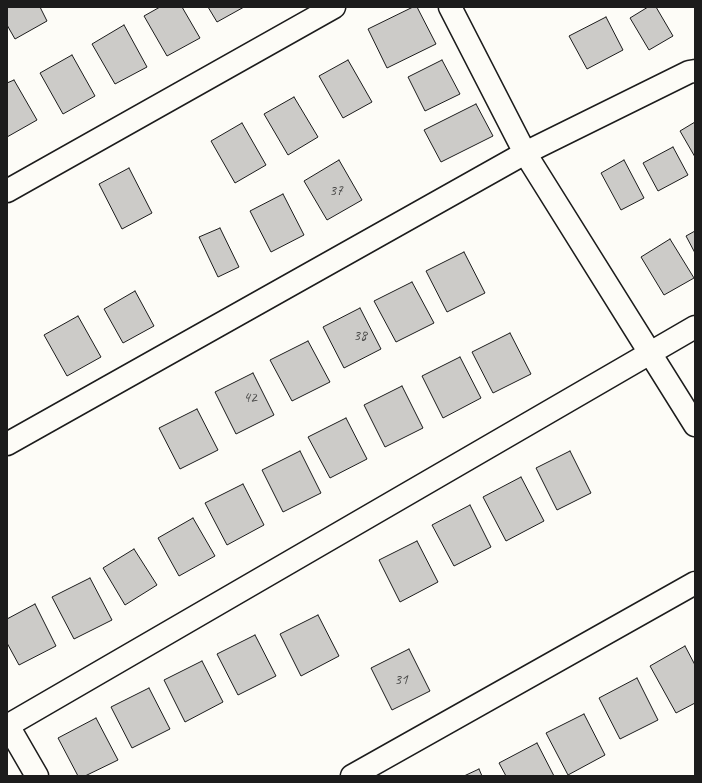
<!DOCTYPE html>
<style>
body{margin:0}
#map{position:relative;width:702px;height:783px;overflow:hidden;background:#fdfcf7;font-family:Caveat,sans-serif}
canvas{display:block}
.frame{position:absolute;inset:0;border:8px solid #1c1c1c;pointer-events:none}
</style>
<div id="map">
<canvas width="702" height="783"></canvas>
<div class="frame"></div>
</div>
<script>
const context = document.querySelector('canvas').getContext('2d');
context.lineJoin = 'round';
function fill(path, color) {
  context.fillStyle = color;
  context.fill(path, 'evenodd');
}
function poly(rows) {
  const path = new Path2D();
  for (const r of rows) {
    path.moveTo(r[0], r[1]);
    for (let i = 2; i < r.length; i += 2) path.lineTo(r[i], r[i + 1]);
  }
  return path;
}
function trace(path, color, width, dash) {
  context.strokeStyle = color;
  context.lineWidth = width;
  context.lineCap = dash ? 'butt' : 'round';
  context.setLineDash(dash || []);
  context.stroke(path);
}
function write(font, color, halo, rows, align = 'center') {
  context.font = font + ' Caveat,sans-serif';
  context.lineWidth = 4;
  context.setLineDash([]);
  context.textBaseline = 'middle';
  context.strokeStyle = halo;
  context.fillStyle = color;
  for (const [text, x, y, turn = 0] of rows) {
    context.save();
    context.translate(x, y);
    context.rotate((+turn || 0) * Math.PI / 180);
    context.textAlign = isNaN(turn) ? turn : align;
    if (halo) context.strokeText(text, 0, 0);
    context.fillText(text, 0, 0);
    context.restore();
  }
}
const building = poly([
 [7,7,40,7,47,21,15,39,7,25,7,7],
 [160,7,182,7,200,38,167,56,144,16,160,7],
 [208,7,244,7,217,22,208,7],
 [413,7,417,7,436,44,387,68,368,29,413,7],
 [648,7,656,7,673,36,649,50,630,18,648,7],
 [606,17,623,50,587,69,569,36,606,17],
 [124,25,147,67,115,84,92,44,124,25],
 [72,55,95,96,63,114,40,73,72,55],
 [348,60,372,102,343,118,319,76,348,60],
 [442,60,460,94,425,111,408,77,442,60],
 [14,80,37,120,7,137,7,83,14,80],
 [294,97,318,137,288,155,264,114,294,97],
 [476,104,493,136,441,162,424,130,476,104],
 [695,122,695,157,680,131,695,122],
 [242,123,266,165,235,183,211,141,242,123],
 [673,147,688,175,658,191,643,163,673,147],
 [339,160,362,200,327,220,304,181,339,160],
 [624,160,644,198,621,210,601,173,624,160],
 [129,168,152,213,122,229,99,184,129,168],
 [283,194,304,235,271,252,250,211,283,194],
 [220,228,239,267,218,277,199,237,220,228],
 [695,231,695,253,686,236,695,231],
 [670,239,694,278,664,295,641,257,670,239],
 [464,252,485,293,447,312,426,271,464,252],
 [412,282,434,323,396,342,374,301,412,282],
 [135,291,154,326,123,343,104,309,135,291],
 [360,308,381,349,344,368,323,327,360,308],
 [78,316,101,357,67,376,44,335,78,316],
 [510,333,531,374,493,393,472,352,510,333],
 [308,341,330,382,292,401,270,360,308,341],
 [460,357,481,398,443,418,422,376,460,357],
 [253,373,274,415,236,434,215,392,253,373],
 [402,386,423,428,385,447,364,405,402,386],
 [197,409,218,450,180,469,159,428,197,409],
 [346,418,367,459,330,478,308,437,346,418],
 [300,451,321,493,283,512,262,470,300,451],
 [570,451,591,493,557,510,536,468,570,451],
 [521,477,544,521,506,541,483,497,521,477],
 [243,484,264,525,227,545,205,503,243,484],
 [470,505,491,547,454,566,432,525,470,505],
 [193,518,215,556,179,576,158,538,193,518],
 [417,541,438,582,400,602,379,560,417,541],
 [134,549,157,585,125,605,103,568,134,549],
 [90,578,112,620,74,639,52,597,90,578],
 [35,604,56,646,19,665,7,643,7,619,35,604],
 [318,615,339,656,301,676,280,634,318,615],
 [255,635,276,676,238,695,217,654,255,635],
 [685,646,695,665,695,703,676,713,650,666,685,646],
 [409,649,430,691,392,710,371,668,409,649],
 [202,661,223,702,185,722,164,680,202,661],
 [637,678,658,720,620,739,599,698,637,678],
 [149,688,170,729,132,748,111,707,149,688],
 [584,714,605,755,568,775,546,733,584,714],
 [96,718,118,760,85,776,78,776,58,738,96,718],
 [537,743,554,776,506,776,499,763,537,743],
 [479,769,482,776,464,776,479,769]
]);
fill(building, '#cccbc8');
trace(building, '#1c1c1c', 1);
const street = poly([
 [450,7,525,153,695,425],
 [7,191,334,7],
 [7,444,525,153,689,72,695,71],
 [7,724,37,776],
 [7,726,695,327],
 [352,776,695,583]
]);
trace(street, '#1c1c1c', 25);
trace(street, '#fdfcf7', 22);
write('15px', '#484847', null, [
 ["37",336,191],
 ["38",360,336],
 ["42",250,398],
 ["31",401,680]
]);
</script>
